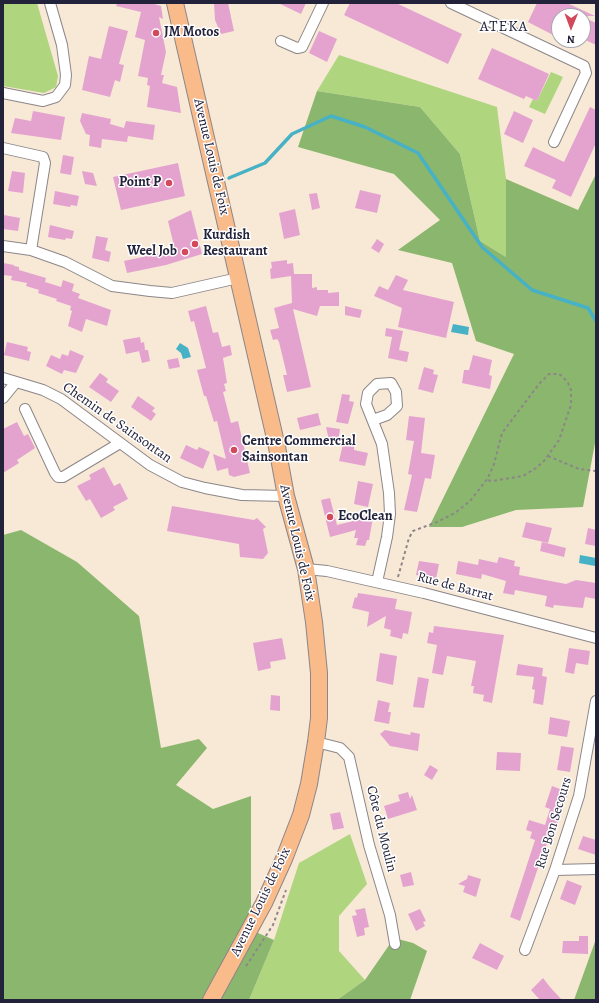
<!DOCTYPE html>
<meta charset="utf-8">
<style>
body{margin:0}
#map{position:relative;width:599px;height:1003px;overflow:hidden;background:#f7e9d6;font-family:Alegreya,serif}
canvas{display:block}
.frame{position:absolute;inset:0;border:4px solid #22223b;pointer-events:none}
.north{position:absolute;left:551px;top:8px;width:40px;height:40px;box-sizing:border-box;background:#fff;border:1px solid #a7a7b1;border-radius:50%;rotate:181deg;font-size:11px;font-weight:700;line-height:16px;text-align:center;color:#22223b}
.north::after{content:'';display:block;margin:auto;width:14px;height:18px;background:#d1495b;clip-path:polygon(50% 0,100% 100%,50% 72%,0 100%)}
</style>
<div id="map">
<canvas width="599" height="1003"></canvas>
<div class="frame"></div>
<div class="north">N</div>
</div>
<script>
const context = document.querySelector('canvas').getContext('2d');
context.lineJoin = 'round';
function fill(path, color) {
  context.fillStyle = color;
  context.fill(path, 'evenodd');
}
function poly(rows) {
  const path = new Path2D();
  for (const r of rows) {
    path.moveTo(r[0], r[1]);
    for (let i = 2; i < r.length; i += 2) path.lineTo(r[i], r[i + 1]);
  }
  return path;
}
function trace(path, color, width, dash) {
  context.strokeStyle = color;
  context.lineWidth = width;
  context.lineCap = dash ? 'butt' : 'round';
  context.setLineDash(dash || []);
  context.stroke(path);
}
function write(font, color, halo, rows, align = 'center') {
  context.font = font + ' Alegreya,serif';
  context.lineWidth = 3;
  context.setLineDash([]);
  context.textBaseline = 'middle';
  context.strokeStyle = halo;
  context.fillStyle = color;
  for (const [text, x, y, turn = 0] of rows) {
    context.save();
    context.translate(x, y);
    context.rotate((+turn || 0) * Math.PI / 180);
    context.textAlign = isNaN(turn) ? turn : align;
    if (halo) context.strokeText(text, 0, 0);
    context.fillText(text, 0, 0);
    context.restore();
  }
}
fill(poly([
 [3,3,37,3,58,76,56,87,44,93,3,86],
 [339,55,497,107,506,179,506,257,480,241,460,154,420,107,317,91],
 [551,72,563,77,545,114,529,107,533,99,537,101],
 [350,834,367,884,339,916,339,951,365,980,337,1000,249,1000,274,940,299,863]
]), '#afd57e');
fill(poly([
 [317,91,420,107,460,154,480,241,506,257,506,179,578,210,596,174,596,438,583,507,516,510,462,527,429,527,514,354,476,341,452,263,398,250,440,220,394,174,298,147],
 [21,530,77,562,139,616,161,748,199,739,207,748,176,785,213,809,251,796,251,930,274,940,249,1000,3,1000,3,535],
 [394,938,413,943,427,951,410,1000,337,1000,365,980],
 [596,939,596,1000,574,1000]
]), '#8bb66d');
fill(poly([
 [453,324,469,327,468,335,451,332],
 [180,343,188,348,191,357,183,359,181,353,176,349],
 [580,555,596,558,595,566,579,563]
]), '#47b1c5');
trace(poly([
 [229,178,265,163,292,134,331,116,365,127,418,153,482,247,532,290,588,308,596,321]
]), '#47b1c5', 3.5);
fill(poly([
 [117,3,151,3,161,6,163,19,159,17,166,52,161,75,164,75,162,83,177,87,181,113,147,107,150,86,147,85,148,78,138,76,145,40,135,37,141,12,116,6],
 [214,3,228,3,234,31,221,34,215,20],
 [278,3,306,3,301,14],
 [350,3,396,3,462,34,448,64,344,15],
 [537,3,567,3,595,16,559,16,559,36,555,36,528,22],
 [583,17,596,23,596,45,583,39],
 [109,26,128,31,119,64,124,65,120,82,115,80,110,97,82,90,89,56,101,59],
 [319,31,337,39,327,62,309,53],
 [492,48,549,74,537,101,526,96,524,99,478,79],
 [590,107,596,110,596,143,571,197,552,188,556,180,524,166,533,147,564,162],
 [33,111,65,117,61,140,11,133,15,118,31,121],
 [514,111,533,120,523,143,504,134],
 [82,113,111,119,110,124,124,128,126,121,155,125,153,140,128,136,127,142,102,139,101,148,89,146,90,135,86,134,80,121],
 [63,155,74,157,71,175,60,173],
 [178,163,185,196,121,210,113,177],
 [12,171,25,173,23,193,8,191],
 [82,171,93,173,97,186,85,184],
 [360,190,381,195,377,213,355,208],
 [55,191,79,196,77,206,71,205,70,207,53,204],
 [317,193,320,208,312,210,309,194],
 [295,209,300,235,284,239,279,213],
 [191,210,202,254,166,265,127,273,124,261,175,250,168,221],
 [4,215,20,218,18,231,3,229],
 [50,225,74,231,72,239,66,238,65,240,48,237],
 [96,236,108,238,105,250,111,252,109,262,92,258],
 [377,239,384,244,379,253,371,248],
 [287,260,287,264,293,263,294,274,312,274,312,288,317,287,317,290,328,290,328,293,339,292,339,306,320,306,317,316,293,309,311,387,287,392,283,375,287,375,279,342,277,339,273,340,270,330,279,328,274,308,292,303,291,276,271,279,270,269,272,268,271,262],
 [3,263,14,265,14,266,19,267,19,270,46,278,45,282,61,287,63,280,74,284,72,291,80,294,78,298,111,310,107,326,86,319,82,332,68,326,72,311,70,310,71,306,56,301,57,299,38,293,39,290,26,286,27,283,11,280,12,276,3,275],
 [396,275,408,280,403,290,454,302,446,338,398,327,402,308,374,296,379,286,388,290],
 [206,306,213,333,218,332,222,347,230,345,232,355,223,358,227,383,224,384,226,391,223,392,231,423,238,421,250,473,234,477,229,475,228,468,217,471,213,454,226,459,217,421,214,422,206,396,204,396,197,370,206,368,194,321,191,322,188,311],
 [345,306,362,310,360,318,345,315],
 [386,328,403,331,399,350,409,352,407,362,388,358,392,337,385,336],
 [140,337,141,343,144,342,145,350,148,350,150,361,142,363,139,351,144,350,126,354,123,340],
 [7,342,28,347,27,351,31,352,29,361,4,355],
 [70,350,84,356,76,373,64,370,62,374,46,366,51,355,60,359,62,354,68,356],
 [473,355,492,360,489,375,492,376,490,389,462,383,464,370,469,370],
 [178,358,180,367,169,369,167,360],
 [424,367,434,370,433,374,438,375,433,393,418,389],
 [100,373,108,379,106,382,119,391,111,402,89,387],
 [342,394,350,395,349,401,354,402,348,424,336,422],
 [138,396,155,408,152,411,156,414,151,421,131,407],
 [318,413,321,425,300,430,297,418],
 [409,416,425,418,421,453,435,455,431,479,425,478,417,512,404,510,412,475,408,474,414,441,406,440],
 [17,422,24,436,28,434,35,448,17,460,19,463,3,473,3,429],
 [326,427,340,429,338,442,329,440],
 [343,444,354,446,354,450,368,453,365,466,339,461],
 [186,445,197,450,199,447,210,452,203,469,180,458],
 [104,467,114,486,120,483,128,499,113,507,115,510,101,518,90,499,86,501,77,486,91,479,89,475],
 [358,481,373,484,368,507,354,504],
 [330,498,337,525,361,519,362,515,373,517,369,540,367,540,365,546,356,545,358,538,354,538,356,530,330,537,321,500],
 [172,506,254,520,257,518,266,527,263,529,268,553,263,559,240,557,239,544,167,531],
 [526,522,552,528,548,543,522,537],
 [588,528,596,530,596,546,585,544],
 [542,542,566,548,564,557,540,551],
 [499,557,515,561,514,566,520,567,519,575,566,584,576,580,596,583,596,599,585,597,583,608,554,605,553,608,545,606,547,596,515,590,514,595,503,593,506,581,482,574,481,579,456,574,458,561,478,565,479,559,497,563],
 [419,561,439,564,436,579,416,575],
 [358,593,397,599,395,609,412,612,408,634,403,633,402,639,390,636,391,630,384,628,386,616,367,627,369,612,352,608,355,597,357,598],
 [434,626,504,635,492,703,483,701,484,695,473,693,474,686,471,686,476,661,447,656,443,675,432,673,437,645,427,643,429,632,433,633],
 [282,638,286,659,270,662,271,668,258,671,253,643],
 [569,648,590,651,588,665,576,663,574,674,565,672],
 [380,653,397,656,393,685,376,681],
 [518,664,543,668,542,676,547,677,543,705,533,703,535,690,532,689,534,677,516,675],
 [418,677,429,679,424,708,413,707],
 [271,695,280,696,280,711,270,710],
 [378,700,390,703,388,712,391,712,389,724,374,721],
 [550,717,570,721,567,737,548,734],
 [385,730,410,735,411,732,420,734,418,751,390,746,380,734],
 [561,746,574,748,570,772,557,770],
 [497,752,521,753,520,771,496,770],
 [430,765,438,770,432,780,424,775],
 [552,786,568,792,553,837,550,836,541,859,520,921,510,917,535,840,530,838,532,832,526,830,529,820,545,825,550,809,545,807],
 [408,792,410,799,412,795,417,810,388,819,384,806,400,801,398,795],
 [340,812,344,828,333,830,330,814],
 [583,836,596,840,596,855,578,849],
 [411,872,414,885,403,887,400,875],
 [468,875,481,879,476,897,463,892,465,886,458,884,467,879],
 [567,880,582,886,575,905,560,899],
 [365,908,369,927,364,928,365,935,357,937,352,916,357,915,355,910],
 [420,909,426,921,423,922,425,926,416,931,408,914],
 [579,936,588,936,588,954,562,953,563,941,579,941],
 [480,943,504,956,497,970,472,958],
 [543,978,550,987,562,1000,540,1000,531,990]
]), '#e4a3cf');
const minor = poly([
 [451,3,584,66,586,73,554,142],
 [281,41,297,48,302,47,323,3],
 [3,93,43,101,56,97,65,85,66,75,62,45,50,3],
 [3,148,43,157,45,163,31,250],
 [3,246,31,250,65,262,112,286,150,291,172,293,238,278],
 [3,378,43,390,61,399,150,465,182,482,205,488,242,495,286,496],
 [3,398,16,382],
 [25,409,55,473,58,477,63,477,120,443],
 [373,420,387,415,397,406,396,392,391,383,377,384,368,393,366,404,382,444,389,493,390,514,387,537,377,582],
 [306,569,327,571,424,593,596,638],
 [316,742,340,748,349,757,369,845,390,915,395,944],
 [555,870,596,869],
 [525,950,555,870,579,796,596,701]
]);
const primary = poly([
 [175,3,277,447,286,496,306,569,314,622,319,673,319,718,316,742,309,784,301,815,284,859,264,903,211,1000]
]);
trace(minor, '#8c8688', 12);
trace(primary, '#8c8688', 18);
trace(poly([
 [548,456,579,469,596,471],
 [398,577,409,538,413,531,437,522,455,513,470,501,488,478,494,464,502,433,539,384,549,374,559,374,563,377,568,383,571,390,571,405,559,440,544,461,536,468,523,476,492,481,486,480],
 [246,966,273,925,286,890]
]), '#8c8688', 2, [3, 3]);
trace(minor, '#fff', 10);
trace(primary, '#fabb8b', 16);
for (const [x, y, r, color] of [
 [156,33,4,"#d1495b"],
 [169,183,4,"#d1495b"],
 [195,244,4,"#d1495b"],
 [185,252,4,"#d1495b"],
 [234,450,4,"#d1495b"],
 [330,517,4,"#d1495b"]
]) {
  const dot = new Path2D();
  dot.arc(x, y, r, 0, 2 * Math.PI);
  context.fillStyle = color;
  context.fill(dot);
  trace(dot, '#fff', 1.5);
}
write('bold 14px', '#22223b', '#fff', [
 ["JM Motos",164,33],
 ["Point P",161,183,"right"],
 ["Kurdish",203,236],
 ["Restaurant",203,252],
 ["Weel Job",177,252,"right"],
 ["Centre Commercial",242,442],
 ["Sainsontan",242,458],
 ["EcoClean",338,517]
], 'left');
write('14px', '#22223b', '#fff', [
 ["Avenue Louis de Foix",211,157,77],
 ["Chemin de Sainsontan",117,423,35],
 ["Avenue Louis de Foix",297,543,77],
 ["Rue de Barrat",455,587,15],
 ["Rue Bon Secours",554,823,-73],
 ["Côte du Moulin",381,829,76],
 ["Avenue Louis de Foix",261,902,-64]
]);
context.letterSpacing = '1px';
write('15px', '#22223b', '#fff', [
 ["ATEKA",504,27]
]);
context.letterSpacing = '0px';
</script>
